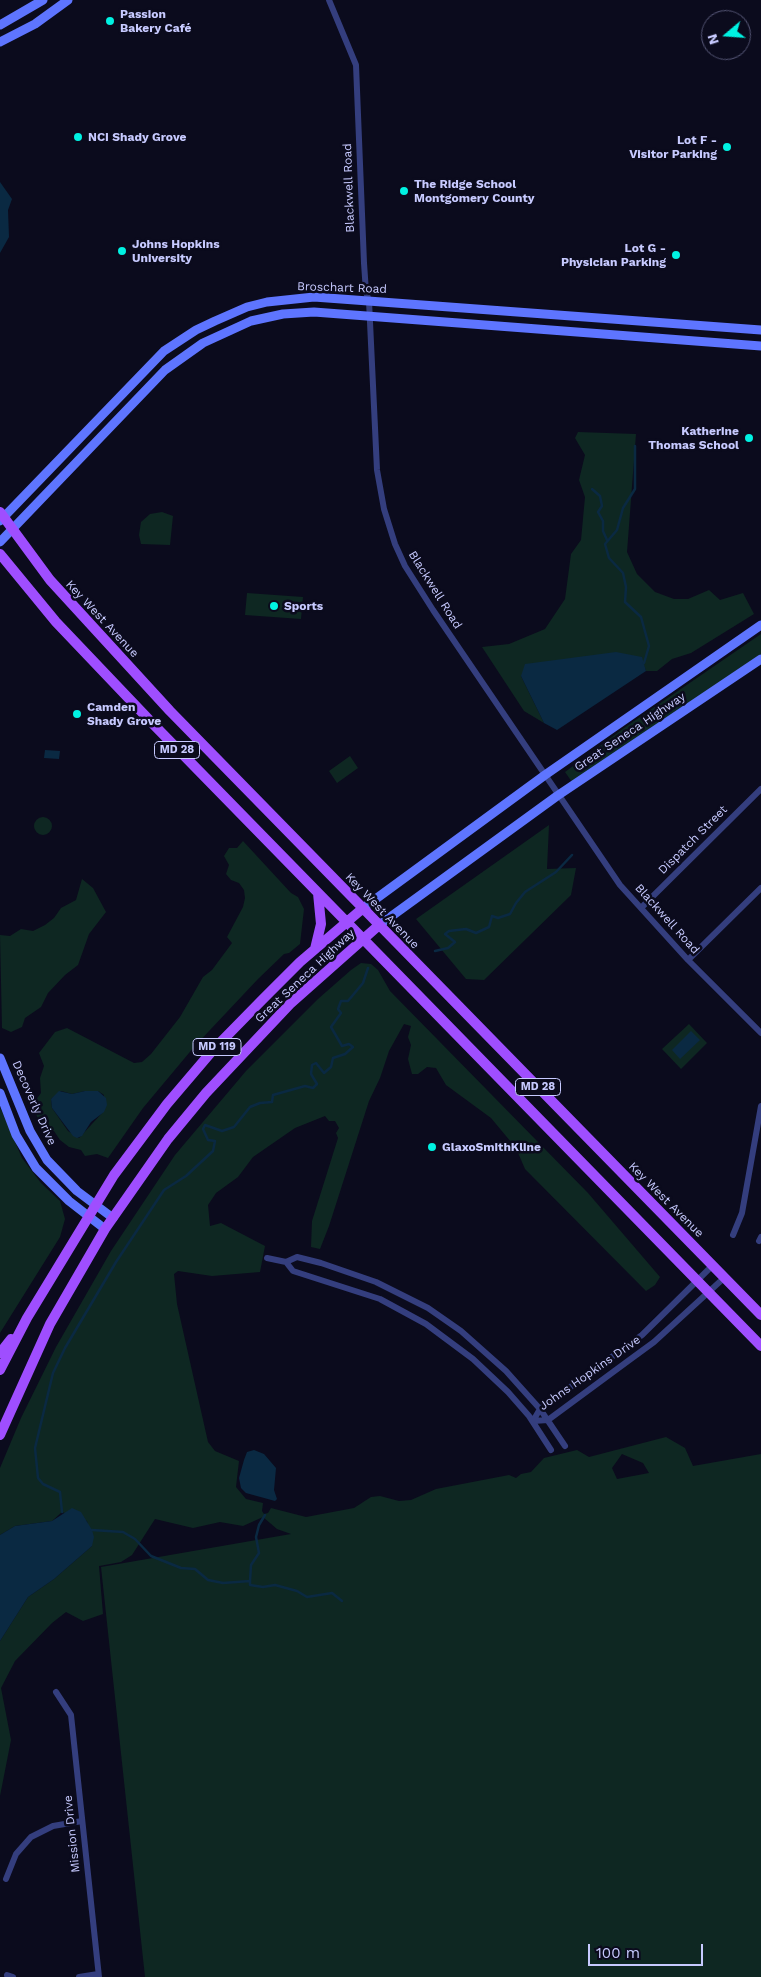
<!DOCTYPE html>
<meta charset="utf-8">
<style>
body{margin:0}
#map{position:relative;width:761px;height:1977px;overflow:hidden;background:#0b0b1d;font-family:"Work Sans",sans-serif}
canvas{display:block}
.north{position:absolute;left:701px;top:10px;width:50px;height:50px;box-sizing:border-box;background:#0b0b1d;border:1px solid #565777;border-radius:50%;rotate:252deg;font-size:14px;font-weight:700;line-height:20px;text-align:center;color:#c7caff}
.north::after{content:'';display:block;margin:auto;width:18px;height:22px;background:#00f2e2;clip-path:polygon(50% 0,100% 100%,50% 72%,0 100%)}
.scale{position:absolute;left:588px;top:1944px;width:115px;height:22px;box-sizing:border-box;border:2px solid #c7caff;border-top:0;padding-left:6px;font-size:15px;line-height:18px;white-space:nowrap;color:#c7caff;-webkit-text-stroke:4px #0b0b1d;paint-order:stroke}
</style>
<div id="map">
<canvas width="761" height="1977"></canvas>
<div class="north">N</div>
<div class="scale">100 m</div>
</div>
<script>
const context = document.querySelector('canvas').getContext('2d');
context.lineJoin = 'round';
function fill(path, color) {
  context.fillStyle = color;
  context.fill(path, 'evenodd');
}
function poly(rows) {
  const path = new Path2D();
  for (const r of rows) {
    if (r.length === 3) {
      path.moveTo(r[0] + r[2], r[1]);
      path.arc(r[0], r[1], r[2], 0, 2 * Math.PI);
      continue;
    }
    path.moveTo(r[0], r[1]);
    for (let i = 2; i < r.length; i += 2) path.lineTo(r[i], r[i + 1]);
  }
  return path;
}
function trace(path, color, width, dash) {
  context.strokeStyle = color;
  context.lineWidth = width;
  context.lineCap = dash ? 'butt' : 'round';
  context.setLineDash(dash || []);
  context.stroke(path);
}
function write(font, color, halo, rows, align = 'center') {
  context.font = font + ' "Work Sans",sans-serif';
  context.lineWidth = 5;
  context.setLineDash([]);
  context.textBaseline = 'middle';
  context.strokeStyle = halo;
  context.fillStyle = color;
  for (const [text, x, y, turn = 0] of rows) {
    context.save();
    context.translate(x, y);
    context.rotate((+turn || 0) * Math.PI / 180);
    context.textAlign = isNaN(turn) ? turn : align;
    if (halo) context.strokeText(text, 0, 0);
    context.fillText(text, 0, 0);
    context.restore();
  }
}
fill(poly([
 [578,432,636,434,627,552,637,574,655,592,674,599,688,599,709,590,720,600,743,593,754,614,691,653,672,659,657,671,646,671,641,657,521,676,544,723,524,711,482,647,509,644,545,629,565,599,571,554,581,540,585,497,579,480,585,455,575,438],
 [162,512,173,516,170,545,141,544,139,535,141,522,150,514],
 [247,593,303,597,301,619,245,615],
 [761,634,761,654,572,782,565,772,624,728],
 [350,756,358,768,337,783,329,771],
 [43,826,9],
 [549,825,547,869,576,868,571,895,484,980,466,979,416,919],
 [243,841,291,893,298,897,304,909,300,944,289,953,284,954,258,979,194,1047,143,1108,108,1158,97,1154,85,1156,81,1150,69,1147,60,1140,54,1131,44,1131,40,1123,32,1105,41,1093,40,1078,44,1066,39,1053,55,1032,67,1028,134,1063,142,1062,151,1054,180,1017,203,977,212,970,232,943,227,937,243,907,245,898,244,890,239,883,231,880,226,874,229,865,224,856,229,848,237,848],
 [61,1091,72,1094,85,1091,98,1091,104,1095,104,1111,79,1138,68,1131,52,1108,51,1099],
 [82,879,93,888,106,912,89,934,78,965,65,975,48,993,41,1007,25,1018,22,1027,11,1032,2,1028,0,935,10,936,21,929,33,931,45,925,54,918,61,908,76,900],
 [361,963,371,964,378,970,390,991,588,1193,660,1277,655,1285,646,1291,525,1169,516,1148,491,1118,446,1085,436,1068,427,1067,418,1074,412,1074,408,1059,411,1045,408,1037,411,1026,404,1024,389,1051,380,1078,369,1101,329,1226,320,1249,311,1247,312,1221,338,1138,336,1133,339,1128,335,1121,329,1121,325,1116,295,1128,253,1157,238,1177,216,1193,208,1205,210,1226,221,1223,265,1246,260,1272,212,1276,178,1271,174,1274,177,1304,208,1442,215,1451,239,1461,236,1487,246,1499,263,1503,262,1511,264,1514,268,1513,271,1508,306,1517,354,1508,371,1497,380,1496,399,1501,411,1500,436,1489,509,1475,516,1478,521,1474,531,1472,544,1458,577,1450,589,1457,666,1437,685,1448,693,1466,761,1454,761,1977,145,1977,101,1567,291,1534,277,1529,263,1517,243,1526,220,1522,193,1528,155,1519,132,1555,121,1562,99,1566,103,1614,83,1621,66,1612,52,1623,15,1661,1,1688,11,1740,0,1796,0,1641,28,1597,54,1579,92,1546,87,1521,62,1512,52,1521,15,1526,0,1535,0,1468,21,1418,56,1347,111,1251,175,1155,246,1071,318,999,351,970],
 [622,1454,643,1463,649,1473,617,1479,612,1468],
 [689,1024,707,1043,681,1069,662,1049],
 [0,1107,22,1158,41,1183,60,1201,65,1219,60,1237,0,1333]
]), '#0e2722');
fill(poly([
 [0,182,12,199,8,210,9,237,0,253],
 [616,652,642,657,646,671,557,730,544,723,521,676,525,664],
 [45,750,60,751,59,759,44,758],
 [691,1031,700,1040,680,1059,672,1050],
 [59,1091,72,1094,85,1091,98,1091,106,1098,107,1105,104,1112,91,1122,82,1136,77,1138,73,1136,52,1108,51,1099],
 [254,1450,264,1454,276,1468,274,1490,277,1499,275,1501,246,1493,241,1488,239,1478,244,1460,247,1452],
 [72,1508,81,1512,92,1530,94,1537,92,1546,54,1579,28,1597,0,1641,0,1535,15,1526,52,1521]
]), '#0a2942');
trace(poly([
 [635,446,635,489,623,508,617,530,605,544,609,558,623,573,626,587,625,602,641,617,649,646,644,663],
 [592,489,600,496,602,506,598,512,603,521,603,531,607,540],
 [435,951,448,948,455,942,445,934,449,931,466,929,476,933,489,927,492,916,498,918,510,914,516,903,525,892,556,872,572,855],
 [62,1512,60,1492,43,1484,38,1478,35,1448,53,1373,65,1348,116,1262,164,1190,186,1176,213,1151,215,1141,208,1140,203,1129,205,1125,222,1131,234,1127,250,1107,260,1103,272,1102,273,1095,305,1086,313,1088,317,1084,311,1074,312,1065,316,1063,324,1073,331,1067,333,1058,345,1054,353,1047,349,1044,342,1046,331,1027,341,1013,338,1009,341,1001,348,1001,363,983,368,968],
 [92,1530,123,1532,135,1539,151,1556,181,1568,195,1569,208,1580,223,1583,250,1581,250,1585,263,1587,275,1585,297,1591,307,1597,332,1593,342,1601],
 [250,1581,251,1565,259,1553,256,1537,259,1525,265,1515]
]), '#0a2942', 2.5);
trace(poly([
 [329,0,356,65,364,263,366,292,369,301,377,470,384,509,395,544,405,566,433,610,620,885,688,960,761,1033],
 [641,908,761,789],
 [688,960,761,888],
 [733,1235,742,1213,761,1106],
 [759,1241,761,1237],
 [267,1258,286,1262,297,1257,321,1263,376,1282,428,1308,461,1331,506,1371,540,1409,565,1446],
 [286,1262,293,1271,380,1299,426,1324,473,1359,508,1392,529,1416,551,1450],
 [533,1421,548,1420,628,1361,654,1342,725,1277],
 [533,1421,540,1409,642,1335,713,1265],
 [56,1692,71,1715,99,1977],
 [6,1879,16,1854,31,1837,53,1826,82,1821],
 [7,1975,13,1977],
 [79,1977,98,1974]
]), '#343e7e', 6);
trace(poly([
 [0,25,43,0],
 [0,42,35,24,68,0],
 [0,521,164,351,196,330,215,321,247,307,267,302,314,297,761,330],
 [0,542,165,370,203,343,251,321,283,314,314,312,761,346],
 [362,909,545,775,761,625],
 [378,926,557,796,761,659],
 [0,1058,30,1131,47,1160,77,1191,113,1218],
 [0,1093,16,1135,36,1168,69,1201,105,1229]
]), '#5e75ff', 9);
trace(poly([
 [0,512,50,580,170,711,761,1315],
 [0,554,56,622,155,726,761,1346],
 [315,949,321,924,318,893],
 [0,1353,11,1339],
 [0,1370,27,1318,114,1175,167,1104,213,1050,262,1000,300,962,362,909],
 [0,1435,50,1324,105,1229,168,1139,206,1093,290,1004,378,926]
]), '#9f4eff', 10);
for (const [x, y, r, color] of [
 [110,21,5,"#00f2e2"],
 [78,137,5,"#00f2e2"],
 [727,147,5,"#00f2e2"],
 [404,191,5,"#00f2e2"],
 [122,251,5,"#00f2e2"],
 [676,255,5,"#00f2e2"],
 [749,438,5,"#00f2e2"],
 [274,606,5,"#00f2e2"],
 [77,714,5,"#00f2e2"],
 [432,1147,5,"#00f2e2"]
]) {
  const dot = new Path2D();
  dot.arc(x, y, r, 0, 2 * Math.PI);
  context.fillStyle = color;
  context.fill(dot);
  trace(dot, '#0b0b1d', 2);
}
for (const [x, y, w] of [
 [177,750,45],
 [217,1047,48],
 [538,1087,45]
]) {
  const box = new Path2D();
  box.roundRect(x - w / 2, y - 8.5, w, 17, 4);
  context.fillStyle = '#0b0b1d';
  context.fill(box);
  trace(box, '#c7caff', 1);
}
write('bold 11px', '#c7caff', null, [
 ["MD 28",177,750],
 ["MD 119",217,1047],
 ["MD 28",538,1087]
]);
write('bold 12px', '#c7caff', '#0b0b1d', [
 ["Passion",120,14],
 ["Bakery Café",120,28],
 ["NCI Shady Grove",88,137],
 ["Lot F -",717,140,"right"],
 ["Visitor Parking",717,154,"right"],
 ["The Ridge School",414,184],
 ["Montgomery County",414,198],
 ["Johns Hopkins",132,244],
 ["University",132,258],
 ["Lot G -",666,248,"right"],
 ["Physician Parking",666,262,"right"],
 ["Katherine",739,431,"right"],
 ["Thomas School",739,445,"right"],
 ["Sports",284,606],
 ["Camden",87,707],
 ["Shady Grove",87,721],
 ["GlaxoSmithKline",442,1147]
], 'left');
write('12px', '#c7caff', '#0b0b1d', [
 ["Blackwell Road",349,188,-92],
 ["Broschart Road",342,288,2],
 ["Blackwell Road",435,590,58],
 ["Key West Avenue",102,619,47],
 ["Great Seneca Highway",630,732,-34],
 ["Dispatch Street",693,840,-45],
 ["Key West Avenue",382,911,46],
 ["Blackwell Road",667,919,48],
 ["Great Seneca Highway",305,976,-43],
 ["Decoverly Drive",34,1103,66],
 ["Key West Avenue",666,1200,45],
 ["Johns Hopkins Drive",590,1373,-35],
 ["Mission Drive",72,1834,-96]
]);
</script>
